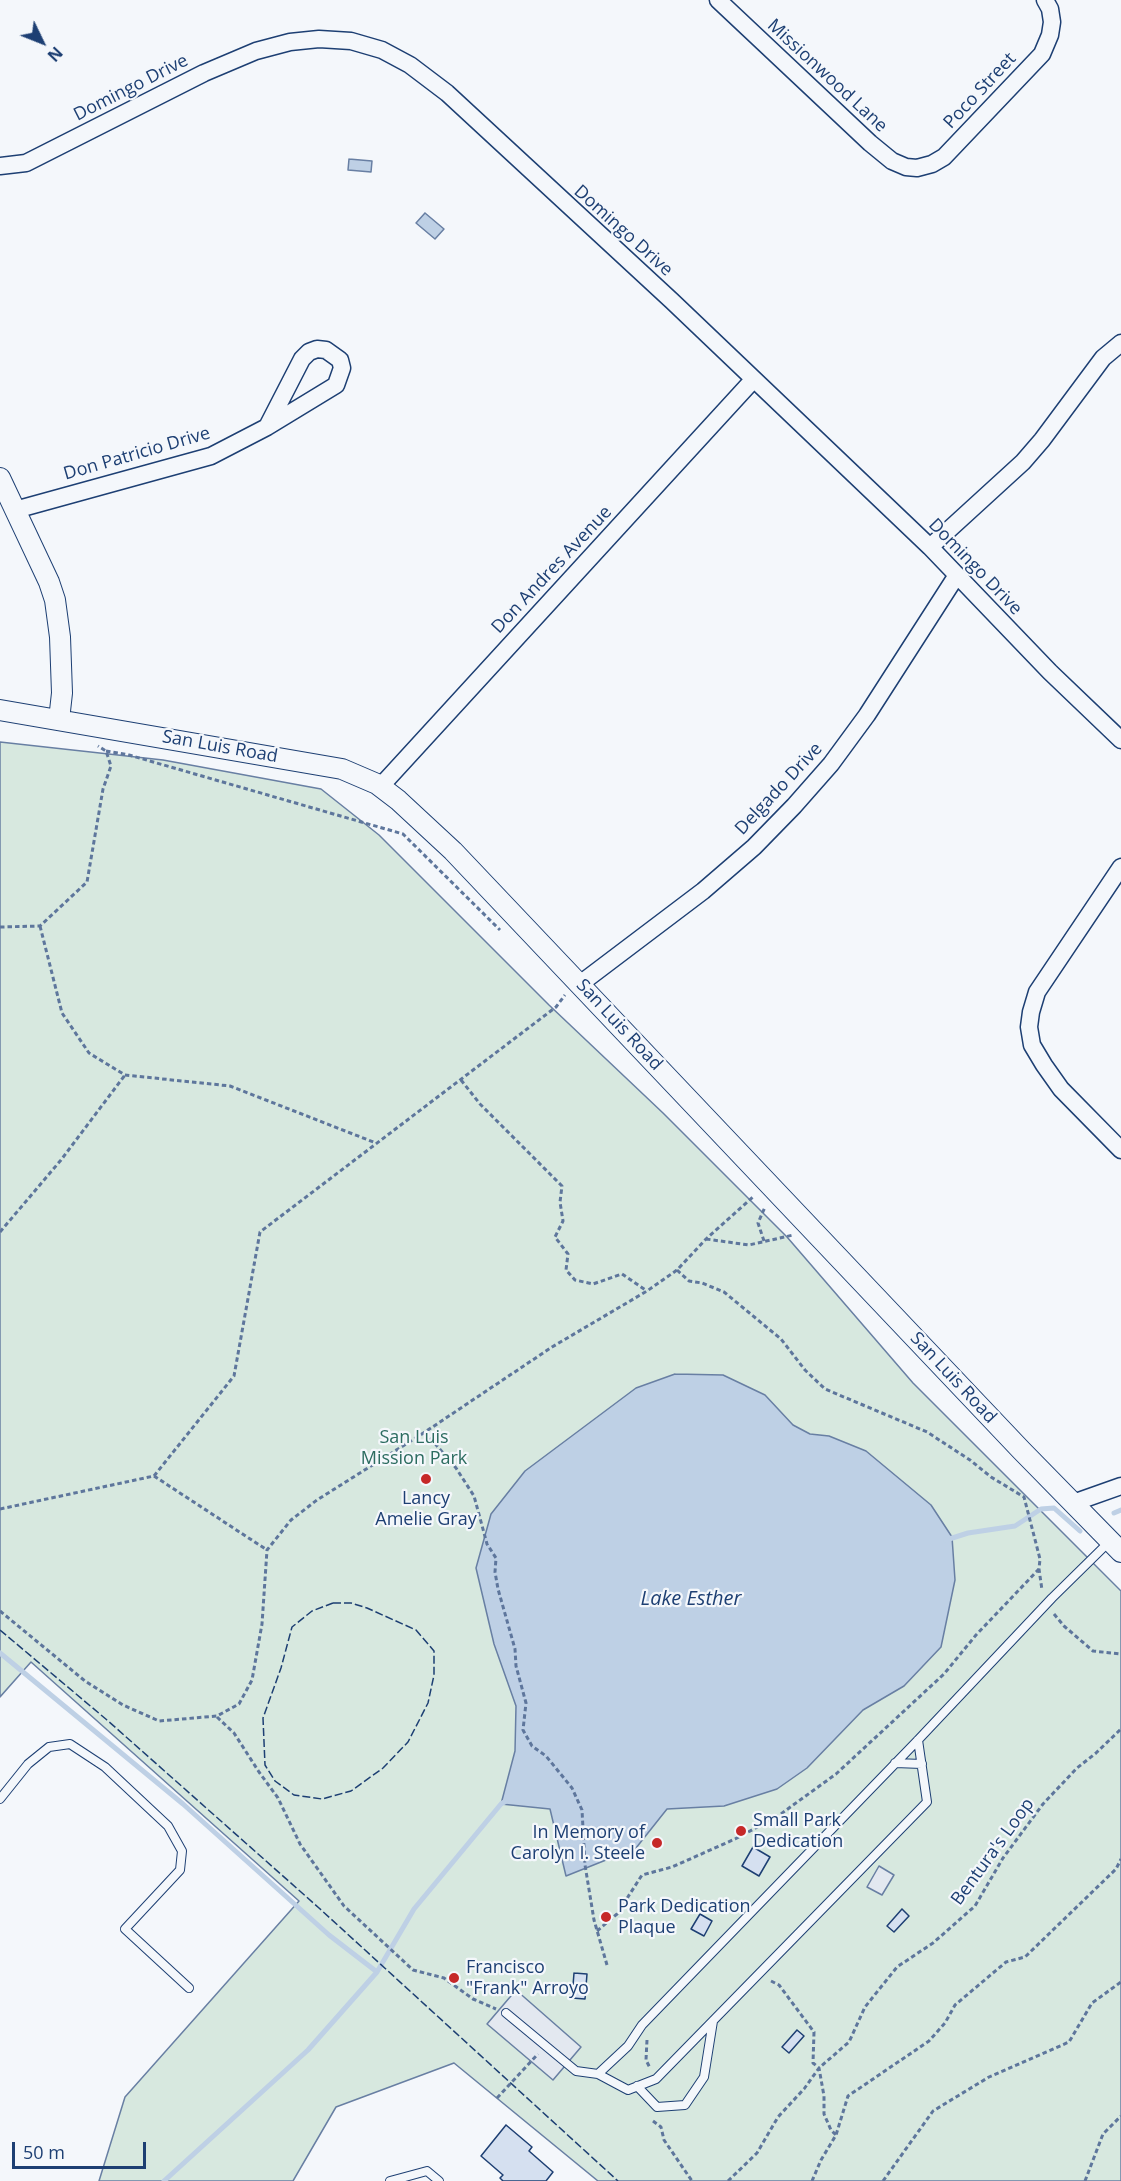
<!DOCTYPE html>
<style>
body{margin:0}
#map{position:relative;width:1121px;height:2181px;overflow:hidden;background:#f4f7fb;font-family:"Open Sans",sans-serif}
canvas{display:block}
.north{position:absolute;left:12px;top:12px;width:60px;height:60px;-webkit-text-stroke:4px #f4f7fb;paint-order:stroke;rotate:133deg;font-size:16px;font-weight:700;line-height:24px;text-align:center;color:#1d3f73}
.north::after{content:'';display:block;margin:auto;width:21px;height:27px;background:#1d3f73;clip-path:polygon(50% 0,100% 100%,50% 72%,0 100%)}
.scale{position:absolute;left:12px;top:2142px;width:134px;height:27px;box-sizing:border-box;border:3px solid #1d3f73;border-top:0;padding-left:8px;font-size:18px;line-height:21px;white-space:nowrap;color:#1d3f73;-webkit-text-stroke:4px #f4f7fb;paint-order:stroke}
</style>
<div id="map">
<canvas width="1121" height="2181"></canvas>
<div class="north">N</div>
<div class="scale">50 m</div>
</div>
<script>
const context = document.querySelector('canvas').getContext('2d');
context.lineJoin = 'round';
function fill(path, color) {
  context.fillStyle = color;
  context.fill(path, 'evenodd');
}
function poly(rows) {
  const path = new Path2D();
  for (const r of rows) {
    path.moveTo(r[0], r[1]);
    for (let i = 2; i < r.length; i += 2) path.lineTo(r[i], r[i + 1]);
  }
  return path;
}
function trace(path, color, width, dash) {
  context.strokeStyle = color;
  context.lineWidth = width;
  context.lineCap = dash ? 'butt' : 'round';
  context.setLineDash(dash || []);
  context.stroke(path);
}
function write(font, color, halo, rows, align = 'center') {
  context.font = font + ' "Open Sans",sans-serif';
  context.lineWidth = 4.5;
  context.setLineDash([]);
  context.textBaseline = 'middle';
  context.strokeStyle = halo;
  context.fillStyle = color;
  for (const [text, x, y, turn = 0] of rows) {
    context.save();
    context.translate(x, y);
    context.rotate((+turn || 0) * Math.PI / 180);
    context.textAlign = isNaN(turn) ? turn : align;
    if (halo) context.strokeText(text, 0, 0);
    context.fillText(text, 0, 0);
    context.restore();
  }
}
const green = poly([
 [0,742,163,760,321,789,379,835,549,1005,663,1113,787,1237,913,1383,1121,1591,1121,2181,598,2181,454,2063,336,2107,293,2181,99,2181,125,2097,299,1901,31,1662,0,1697,0,742]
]);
fill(green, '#d7e8df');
trace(green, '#687fa3', 1.5);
const parking = poly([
 [879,1866,894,1875,882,1895,867,1887,879,1866],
 [516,1990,581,2047,553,2080,487,2024,516,1990]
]);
fill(parking, '#e3e8f0');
trace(parking, '#687fa3', 1.5);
const water = poly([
 [349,159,372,161,371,172,348,170,349,159],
 [425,213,444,229,435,239,416,223,425,213],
 [675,1374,723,1375,765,1395,793,1425,810,1434,829,1436,866,1451,931,1505,952,1537,955,1580,941,1647,904,1686,863,1710,807,1768,777,1789,724,1806,667,1809,636,1848,566,1876,550,1809,501,1804,515,1751,516,1706,494,1644,476,1568,491,1514,525,1471,636,1388,675,1374]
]);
fill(water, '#bed0e5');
trace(water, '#687fa3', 1.5);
trace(poly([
 [1114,1513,1121,1510],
 [946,1540,968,1533,1015,1526,1041,1509,1054,1508,1080,1531],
 [0,1653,183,1804,329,1935,377,1972],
 [164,2181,308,2050,377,1972,414,1909,501,1804,506,1801]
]), '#bed0e5', 5);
const building = poly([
 [753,1847,770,1857,759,1876,742,1866,753,1847],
 [902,1909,909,1916,894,1932,887,1926,902,1909],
 [700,1914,712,1921,704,1936,691,1929,700,1914],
 [574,1973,587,1974,585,1999,572,1998,574,1973],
 [797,2030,804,2036,789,2053,782,2047,797,2030],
 [506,2125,532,2147,529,2151,553,2172,546,2181,503,2181,500,2178,503,2175,481,2156,506,2125]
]);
fill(building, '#d5e0f0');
trace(building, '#1d3f73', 1.5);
const service = poly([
 [895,1763,922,1764],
 [0,1799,28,1764,49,1747,70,1744,105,1767,168,1826,182,1851,180,1870,125,1929,189,1988],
 [506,2013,576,2071,598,2074,628,2090,656,2079,927,1802,918,1740],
 [598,2074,628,2046,642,2025,918,1740,1052,1598,1110,1541],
 [637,2086,657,2107,685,2105,704,2077,713,2021],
 [390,2181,427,2171,439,2181]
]);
const minor = poly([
 [718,0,870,143,892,161,906,167,917,168,932,164,944,157,1042,54,1050,35,1052,22,1050,9,1045,0],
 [0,166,26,163,204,73,256,51,290,42,319,39,351,41,382,50,410,65,447,93,672,301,930,547,1050,672,1121,740],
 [15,510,211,456,267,427,336,385,342,368,340,360,326,350,317,349,309,352,302,359,267,427],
 [930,547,1023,462,1042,440,1103,358,1121,343],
 [380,787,753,380],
 [1121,867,1037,992,1031,1012,1029,1027,1032,1045,1044,1065,1061,1089,1121,1150],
 [580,984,703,891,754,847,794,806,831,764,867,715,957,575],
 [1073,1503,1121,1486]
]);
const tertiary = poly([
 [0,478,49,582,55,600,60,637,62,693,59,720],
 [0,710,342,769,377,784,398,800,453,851,1022,1451,1121,1552]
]);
trace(service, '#1d3f73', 10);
trace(minor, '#1d3f73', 19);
trace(tertiary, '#1d3f73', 22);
trace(poly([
 [106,751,129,755,403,834,500,930],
 [40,926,62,1013,89,1053,125,1075,230,1086,376,1143],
 [0,927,40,926,87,882,103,789,111,766,106,751,98,746],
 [461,1080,480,1104,562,1186,560,1202,563,1221,555,1237,568,1254,566,1270,575,1280,593,1284,622,1274,647,1291],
 [0,1232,61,1160,125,1075],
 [706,1239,749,1245,793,1235],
 [764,1241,758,1223,765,1207],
 [677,1270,689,1281,702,1283,724,1292,781,1339,805,1370,825,1389,927,1432,970,1460,991,1477,1024,1497,1040,1559,1039,1569,1042,1590],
 [425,1432,456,1468,474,1496,487,1544,496,1558,495,1572,498,1589,515,1649,516,1666,526,1703,523,1730,532,1746,546,1756,572,1788,582,1810,585,1865,594,1920,607,1965],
 [154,1476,267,1550],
 [0,1509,154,1476,234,1376,260,1232,556,1007,565,995],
 [0,1611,85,1681,123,1705,159,1721,217,1716,239,1704,252,1680,262,1624,267,1550,291,1520,317,1500,425,1432,552,1347,647,1291,677,1270,706,1239,754,1196],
 [1054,1614,1064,1626,1093,1651,1121,1654],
 [217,1717,234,1733,259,1772,278,1798,300,1844,344,1906,413,1970,444,1978,473,1999,496,2009],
 [597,1931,617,1914,642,1875,672,1867,735,1839,778,1816,836,1774,944,1674,976,1635,1039,1569],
 [771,1981,779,1985,814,2032,813,2063,819,2068,824,2096,824,2114,831,2130,836,2135],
 [647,2040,646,2060,650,2068],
 [497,2098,538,2054],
 [653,2121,661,2127,664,2140,692,2181],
 [728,2181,757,2153,778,2117,804,2089,819,2068,849,2042,865,2007,897,1967,933,1943,975,1906,1003,1858,1043,1804,1077,1768,1096,1753,1121,1729],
 [812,2181,821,2160,836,2135,848,2096,929,2041,945,2023,955,2005,1006,1962,1025,1957,1116,1869,1121,1859],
 [883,2181,933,2111,989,2077,1069,2042,1092,2003,1121,1982],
 [1085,2181,1103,2134,1121,2116]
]), '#5e769c', 3, [4.5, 3]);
trace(service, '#f4f7fb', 8);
trace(minor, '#f4f7fb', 16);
trace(tertiary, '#f4f7fb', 20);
trace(poly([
 [333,1603,351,1603,367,1608,416,1630,434,1651,434,1675,428,1703,408,1742,383,1768,351,1791,322,1799,294,1795,275,1781,265,1765,263,1718,281,1668,292,1627,312,1611,333,1603],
 [0,1630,107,1720,319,1908,618,2181]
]), '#1d3f73', 1.5, [8, 3]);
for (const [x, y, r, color] of [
 [426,1479,6,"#c62828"],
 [741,1831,6,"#c62828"],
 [657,1843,6,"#c62828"],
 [606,1917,6,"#c62828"],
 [454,1978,6,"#c62828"]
]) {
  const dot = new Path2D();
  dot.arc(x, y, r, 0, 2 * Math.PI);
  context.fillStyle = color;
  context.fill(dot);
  trace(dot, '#f4f7fb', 2);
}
write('18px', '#1d3f73', '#f4f7fb', [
 ["Missionwood Lane",827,76,43],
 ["Domingo Drive",131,88,-27],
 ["Poco Street",980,91,-47],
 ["Domingo Drive",623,231,42],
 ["Don Patricio Drive",137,454,-16],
 ["Domingo Drive",975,567,46],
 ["Don Andres Avenue",552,570,-47],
 ["San Luis Road",220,747,10],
 ["Delgado Drive",779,789,-47],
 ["San Luis Road",619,1025,47],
 ["San Luis Road",953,1378,47],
 ["Bentura's Loop",993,1852,-54]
]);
write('18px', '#2c6c60', '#f4f7fb', [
 ["San Luis",414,1438],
 ["Mission Park",414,1459]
]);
write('18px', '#1d3f73', '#f4f7fb', [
 ["Lancy",426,1499,"center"],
 ["Amelie Gray",426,1520,"center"],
 ["Small Park",753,1821],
 ["Dedication",753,1842],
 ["In Memory of",645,1833,"right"],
 ["Carolyn I. Steele",645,1854,"right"],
 ["Park Dedication",618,1907],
 ["Plaque",618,1928],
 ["Francisco",466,1968],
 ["\"Frank\" Arroyo",466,1989]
], 'left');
write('italic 20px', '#1d3f73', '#f4f7fb', [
 ["Lake Esther",691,1599]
]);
</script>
